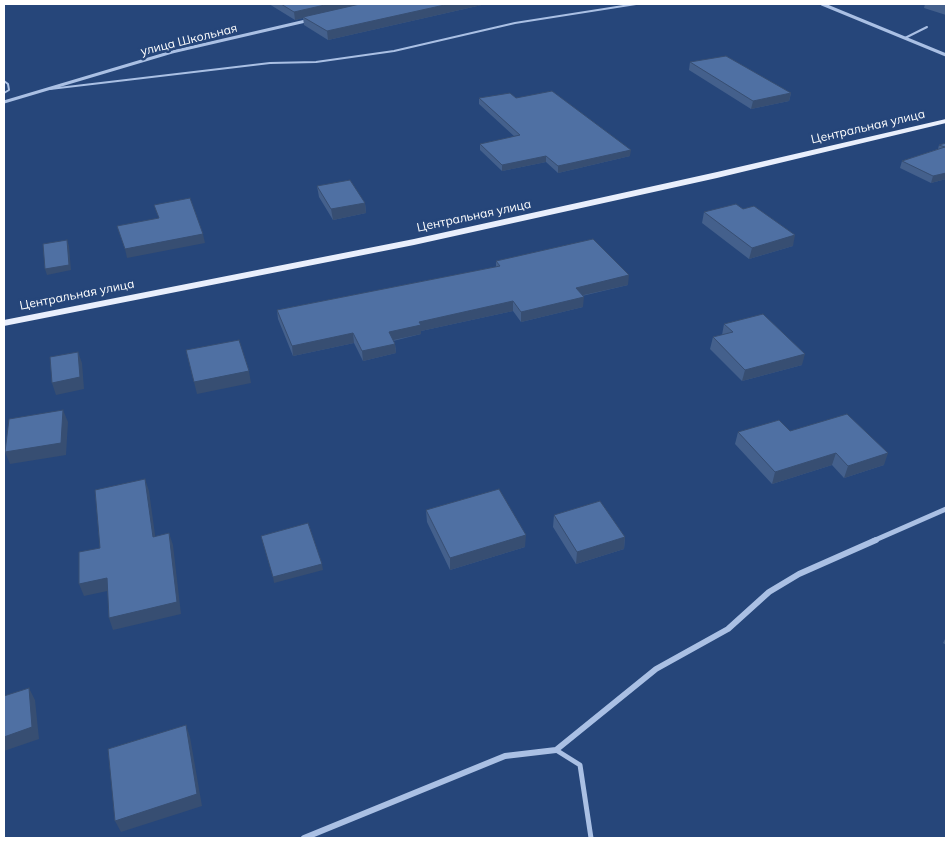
<!DOCTYPE html>
<meta charset="utf-8">
<style>
body{margin:0}
#map{position:relative;width:950px;height:842px;overflow:hidden;background:#26467a;font-family:Mulish,sans-serif}
canvas{display:block}
.frame{position:absolute;inset:0;border:5px solid #fff;pointer-events:none}
</style>
<div id="map">
<canvas width="950" height="842"></canvas>
<div class="frame"></div>
</div>
<script>
const context = document.querySelector('canvas').getContext('2d');
context.lineJoin = 'round';
function poly(rows) {
  const path = new Path2D();
  for (const r of rows) {
    path.moveTo(r[0], r[1]);
    for (let i = 2; i < r.length; i += 2) path.lineTo(r[i], r[i + 1]);
  }
  return path;
}
function trace(path, color, width, dash) {
  context.strokeStyle = color;
  context.lineWidth = width;
  context.lineCap = dash ? 'butt' : 'round';
  context.setLineDash(dash || []);
  context.stroke(path);
}
function fill(path, color) {
  context.fillStyle = color;
  context.fill(path, 'evenodd');
}
function write(font, color, halo, rows, align = 'center') {
  context.font = font + ' Mulish,sans-serif';
  context.lineWidth = 5;
  context.setLineDash([]);
  context.textBaseline = 'middle';
  context.strokeStyle = halo;
  context.fillStyle = color;
  for (const [text, x, y, turn = 0] of rows) {
    context.save();
    context.translate(x, y);
    context.rotate((+turn || 0) * Math.PI / 180);
    context.textAlign = isNaN(turn) ? turn : align;
    if (halo) context.strokeText(text, 0, 0);
    context.fillText(text, 0, 0);
    context.restore();
  }
}
trace(poly([
 [905,38,927,27],
 [4,81,8,84,9,90,4,93],
 [50,89,270,63,316,62,394,51,515,23,636,4]
]), '#aac0e4', 2);
trace(poly([
 [556,750,580,765,591,838]
]), '#aac0e4', 5);
trace(poly([
 [822,4,946,55],
 [4,102,172,52,310,20]
]), '#aac0e4', 3);
trace(poly([
 [873,541,946,509]
]), '#aac0e4', 5);
trace(poly([
 [304,838,505,756,556,750,656,669,728,629,769,592,799,574,876,540]
]), '#aac0e4', 6);
fill(poly([
 [946,119,946,123,717,178,414,245,4,326,4,320,414,239,717,172,946,119]
]), '#e9effc');
fill(poly([
 [269,4,486,4,328,40,304,25,303,18,295,20],
 [925,4,946,4,946,15,924,8],
 [690,62,791,93,789,101,751,109,689,70],
 [479,98,516,98,630,156,558,173,546,162,502,171,480,150,480,144,515,137,479,104],
 [946,143,946,179,931,183,900,168,902,161,938,149,939,145],
 [317,186,365,203,366,213,333,220,319,197],
 [704,212,793,246,749,259,702,223],
 [496,261,628,285,582,296,583,307,521,322,513,311,421,331,421,334,393,341,395,344,396,353,363,361,354,343,293,356,278,319,277,310,496,267],
 [724,324,802,365,742,381,710,349,713,337,722,335],
 [790,431,884,465,844,478,832,465,772,484,735,444,738,432],
 [426,510,525,547,450,570,427,522],
 [554,515,625,537,624,549,576,564,553,527],
 [946,637,946,645,943,643]
]), '#44608c');
fill(poly([
 [329,4,367,4,303,17,303,18,295,20,294,12],
 [449,4,486,4,328,40,327,31],
 [791,93,789,101,751,109,753,101],
 [631,150,630,156,558,173,558,166],
 [546,156,546,162,502,171,502,165],
 [946,173,946,179,931,183,933,176],
 [365,203,366,213,333,220,331,209],
 [203,234,205,243,127,258,125,249],
 [795,235,793,246,749,259,752,248],
 [67,240,69,246,71,270,47,275,45,269],
 [629,275,628,285,575,297,576,288],
 [584,297,583,307,521,322,521,312],
 [513,301,513,311,421,331,421,334,389,341,389,332,419,322],
 [353,333,354,343,293,356,292,346],
 [395,344,396,353,363,361,362,351],
 [78,352,82,363,84,389,56,395,52,383],
 [805,354,802,365,742,381,745,370],
 [249,371,251,383,197,394,194,382],
 [63,410,68,422,66,455,10,464,5,452],
 [836,453,832,465,772,484,775,472],
 [888,453,884,465,844,478,848,466],
 [145,479,149,491,157,549,153,537],
 [169,533,173,545,181,614,113,630,109,618],
 [526,535,525,547,450,570,450,558],
 [625,537,624,549,576,564,577,552],
 [322,564,323,570,274,583,273,577],
 [107,578,112,590,84,596,79,584],
 [29,688,35,700,39,739,4,751,4,737],
 [186,725,190,737,202,806,121,832,115,821]
]), '#374e72');
const building = poly([
 [281,4,329,4,294,12,281,4],
 [360,4,449,4,327,31,303,17,360,4],
 [726,56,791,93,753,101,690,62,726,56],
 [552,91,631,150,558,166,546,156,502,165,480,144,520,135,479,98,510,93,516,98,552,91],
 [946,143,946,173,933,176,902,161,945,147,939,145,946,143],
 [350,180,365,203,331,209,317,186,350,180],
 [190,198,203,234,125,249,117,226,159,218,154,205,190,198],
 [736,204,743,209,754,206,795,235,752,248,704,212,736,204],
 [593,239,629,275,576,288,584,297,521,312,513,301,419,322,421,325,389,332,395,344,362,351,353,333,292,346,277,310,500,266,496,261,593,239],
 [67,240,69,265,45,269,43,244,67,240],
 [763,314,805,354,745,370,713,337,733,332,724,324,763,314],
 [239,340,249,371,194,382,186,350,239,340],
 [78,352,80,377,52,383,50,357,78,352],
 [63,410,61,443,5,452,9,419,63,410],
 [847,414,888,453,848,466,836,453,775,472,738,432,779,420,790,431,847,414],
 [145,479,153,537,169,533,177,602,109,618,107,578,79,584,79,552,100,548,95,490,145,479],
 [499,489,526,535,450,558,426,510,499,489],
 [600,501,625,537,577,552,554,515,600,501],
 [308,523,322,564,273,577,261,536,308,523],
 [29,688,32,727,4,737,4,696,29,688],
 [186,725,197,794,115,821,108,749,186,725]
]);
fill(building, '#4f70a3');
trace(building, '#374e72', 1);
write('12px', '#fff', '#26467a', [
 ["улица Школьная",189,40,-14],
 ["Центральная улица",868,127,-13],
 ["Центральная улица",474,216,-12],
 ["Центральная улица",77,295,-11]
]);
</script>
